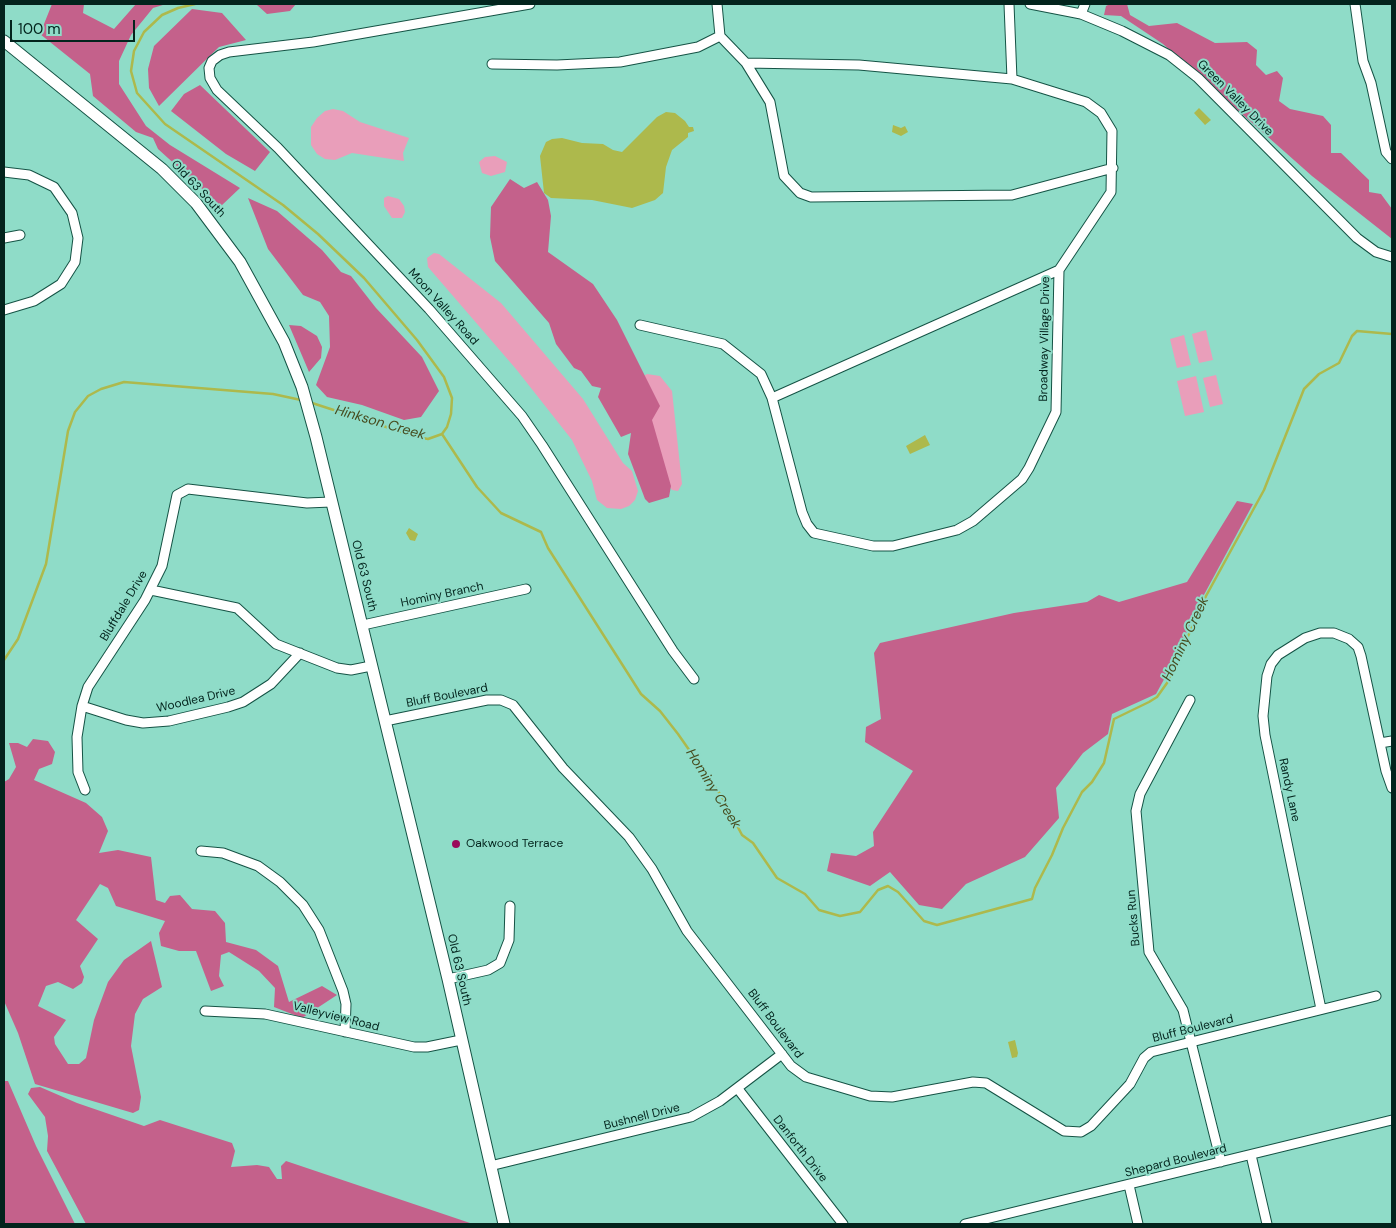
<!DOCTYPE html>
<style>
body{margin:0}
#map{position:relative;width:1396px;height:1228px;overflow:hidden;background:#8fdcc8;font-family:"DM Sans",sans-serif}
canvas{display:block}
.frame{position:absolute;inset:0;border:5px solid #03241d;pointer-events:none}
.scale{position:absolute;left:10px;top:20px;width:125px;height:22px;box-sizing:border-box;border:2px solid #03241d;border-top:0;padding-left:6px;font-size:15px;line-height:18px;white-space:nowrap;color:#03241d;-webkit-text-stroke:4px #8fdcc8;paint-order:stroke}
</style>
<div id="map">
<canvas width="1396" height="1228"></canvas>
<div class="frame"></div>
<div class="scale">100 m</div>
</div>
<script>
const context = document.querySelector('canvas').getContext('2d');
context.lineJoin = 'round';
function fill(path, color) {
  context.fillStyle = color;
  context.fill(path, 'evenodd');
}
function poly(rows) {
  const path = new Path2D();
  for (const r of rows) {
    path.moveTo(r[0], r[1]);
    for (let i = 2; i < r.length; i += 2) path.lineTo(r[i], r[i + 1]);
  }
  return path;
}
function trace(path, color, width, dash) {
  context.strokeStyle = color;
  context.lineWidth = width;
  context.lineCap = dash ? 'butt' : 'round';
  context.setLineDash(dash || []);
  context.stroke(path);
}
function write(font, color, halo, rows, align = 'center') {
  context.font = font + ' "DM Sans",sans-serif';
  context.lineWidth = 4;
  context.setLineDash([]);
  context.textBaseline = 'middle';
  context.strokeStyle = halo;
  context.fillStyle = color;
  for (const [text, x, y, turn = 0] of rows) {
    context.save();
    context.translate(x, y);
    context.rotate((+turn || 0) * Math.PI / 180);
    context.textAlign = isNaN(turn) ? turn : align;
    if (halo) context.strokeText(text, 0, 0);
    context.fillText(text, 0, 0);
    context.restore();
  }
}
fill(poly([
 [333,109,343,111,360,122,409,138,403,153,404,161,352,153,335,160,325,159,317,154,311,145,311,127,317,118,325,111],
 [495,156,507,162,505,172,491,176,482,173,479,162,485,157],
 [388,196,399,199,404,206,405,212,402,218,392,218,384,206,384,198],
 [434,253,439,254,501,303,583,399,623,463,632,471,638,491,635,500,629,506,621,509,607,508,597,500,592,481,572,440,516,369,428,267,427,258],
 [1206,330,1213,360,1199,363,1192,334],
 [1184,335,1191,365,1177,368,1170,339],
 [647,374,660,376,672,391,682,484,678,491,672,490,669,486,640,378],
 [1216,375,1223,404,1210,407,1203,378],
 [1196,376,1204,412,1185,416,1177,381]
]), '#e99eba');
fill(poly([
 [52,4,84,4,83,13,114,29,136,4,166,4,153,8,131,35,119,61,119,84,146,126,170,145,240,188,221,206,158,149,153,138,136,132,93,96,90,74,40,34],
 [258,4,296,4,290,11,267,14,257,5],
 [1110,4,1127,4,1130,15,1149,26,1177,23,1215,43,1247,42,1257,50,1256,65,1266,75,1277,71,1283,78,1279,101,1290,109,1323,116,1331,125,1331,153,1341,153,1369,180,1369,192,1381,194,1392,209,1392,239,1312,176,1163,44,1121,16,1104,15,1106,6],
 [192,9,222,13,246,40,219,47,159,106,149,88,148,69,154,46],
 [200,85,270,152,255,171,226,154,171,111,184,94],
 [510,179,524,188,537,182,548,200,551,216,548,252,593,284,617,320,660,406,652,420,671,486,669,497,649,503,645,499,628,454,631,433,621,437,598,397,601,388,592,386,581,371,574,368,556,344,549,323,495,261,490,237,491,207],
 [248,198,277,211,322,250,341,272,351,276,376,308,422,357,439,391,421,417,404,420,362,405,327,397,316,385,330,347,329,316,320,302,303,295,268,249],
 [289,325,301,326,317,336,322,347,321,358,309,372],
 [1237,501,1253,504,1199,604,1173,663,1156,694,1112,714,1108,734,1083,753,1056,788,1059,818,1025,857,966,884,942,909,919,905,890,872,870,886,827,871,831,853,856,856,874,846,873,832,913,771,865,742,866,727,881,719,874,653,880,643,1014,613,1087,602,1099,595,1119,602,1187,582],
 [33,739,48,741,55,752,52,764,39,769,34,780,86,803,102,817,108,831,99,853,118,850,151,857,156,900,165,903,170,896,180,895,192,909,215,911,225,923,226,942,256,950,278,966,289,1002,322,986,337,995,302,1018,274,1007,275,988,259,971,229,952,221,955,219,976,224,986,211,991,196,951,179,951,161,946,159,933,165,921,116,906,108,888,100,884,76,920,98,939,80,966,84,977,82,983,73,989,58,982,46,986,38,1006,66,1020,54,1037,55,1044,68,1064,79,1064,86,1058,94,1020,108,982,124,960,151,941,162,987,143,999,135,1014,131,1046,141,1097,139,1110,133,1113,35,1084,18,1033,4,1001,4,782,9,779,16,767,9,743,18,743,27,747],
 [4,1081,8,1081,36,1146,75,1224,4,1224],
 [40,1087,77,1103,144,1126,160,1120,232,1143,235,1151,231,1167,257,1165,269,1167,277,1179,282,1179,281,1166,286,1161,473,1224,86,1224,47,1151,48,1136,45,1117,28,1094,31,1088]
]), '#c4618b');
fill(poly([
 [1199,108,1211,120,1205,125,1194,113],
 [666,112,675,113,685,121,689,127,693,127,694,131,688,133,688,137,672,150,666,167,663,193,655,200,632,208,592,200,551,198,544,193,540,156,546,142,552,139,562,138,582,143,603,144,613,150,622,152,657,117],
 [893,125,901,128,905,126,908,132,901,136,892,132],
 [925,435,930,445,910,454,906,446],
 [409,528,418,534,415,541,410,540,406,533],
 [1015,1040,1018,1053,1017,1057,1012,1058,1008,1042]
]), '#adb94c');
trace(poly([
 [195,4,178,8,162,15,144,32,134,51,131,71,137,93,165,124,283,205,318,234,364,278,417,340,444,377,452,398,451,414,447,427,442,434,428,439,417,437,309,402],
 [442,434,477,487,501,513,541,532,548,548,641,694,660,711,678,734,722,797,742,835,753,843,777,878,805,894,819,910,840,916,860,912,878,890,888,886,898,892,924,921,937,925,1032,899,1035,888,1052,855,1063,828,1082,792,1092,782,1104,763,1114,719,1149,702,1157,697,1167,683,1206,596,1264,490,1304,389,1319,374,1339,363,1352,336,1357,331,1392,334],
 [4,660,18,639,46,564,68,431,75,412,88,396,101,389,124,382,273,394,301,400]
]), '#adb94c', 2.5);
const minor = poly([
 [530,4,313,42,229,52,220,55,212,61,209,68,210,78,217,90,278,148,429,309,522,416,542,445,673,651,694,679],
 [717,4,720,36,746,63,770,102,784,176,800,193,811,197,1012,195,1113,168],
 [1009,4,1012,79],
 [1030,4,1081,14,1122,31,1169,55,1198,78,1357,238,1376,252,1392,257],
 [1355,4,1363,61,1371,83,1386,152,1392,159],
 [1081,14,1085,4],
 [492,64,557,65,620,62,698,47,720,36],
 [4,172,29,175,54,187,72,213,78,238,75,262,61,284,34,301,4,310],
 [4,238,20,235],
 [640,325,723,344,761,374,772,398,1059,270,1111,192,1112,131,1101,113,1086,102,1012,79,859,65,746,63],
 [772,398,802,512,807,524,814,533,873,546,893,546,957,530,973,521,1022,479,1029,468,1056,412,1059,270],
 [151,590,237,608,276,644,337,668,351,670,371,666],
 [363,625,526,589],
 [1190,700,1140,794,1136,811,1149,952,1183,1010,1221,1162],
 [82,706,126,720,143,723,169,721,228,707,243,702,271,684,300,653],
 [385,721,487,700,501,700,513,705,563,768,629,837,652,869,687,931,791,1066,806,1077,870,1096,892,1097,973,1082,986,1083,1064,1131,1081,1132,1091,1126,1130,1084,1144,1058,1151,1052,1376,996],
 [1380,743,1392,741],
 [85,790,78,772,77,737,82,706,88,687,145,600,162,566,177,495,188,489,307,503,331,502],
 [201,851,223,853,258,866,280,882,303,905,319,930,343,991,346,1004,345,1032],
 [448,979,488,970,500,963,509,940,510,906],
 [1321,1009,1265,735,1263,716,1267,676,1271,664,1278,655,1305,638,1320,633,1334,633,1349,639,1358,647,1361,656,1386,771,1392,788],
 [205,1011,265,1014,414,1047,427,1047,461,1040],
 [738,1089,843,1224],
 [1251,1155,1267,1224],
 [490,1166,691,1117,720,1101,782,1054],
 [1129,1185,1138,1224],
 [965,1224,1392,1120]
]);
const major = poly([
 [4,41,162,169,196,203,240,262,284,342,302,387,316,437,448,979,504,1224]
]);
trace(minor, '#155345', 11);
trace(major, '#155345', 13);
trace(minor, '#fff', 9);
trace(major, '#fff', 11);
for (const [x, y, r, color] of [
 [456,844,5,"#9a0a5a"]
]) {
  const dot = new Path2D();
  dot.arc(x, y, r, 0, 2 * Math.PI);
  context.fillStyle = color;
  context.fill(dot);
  trace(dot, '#8fdcc8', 2);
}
write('12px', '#03241d', '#8fdcc8', [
 ["Green Valley Drive",1235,98,45],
 ["Old 63 South",198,189,47],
 ["Moon Valley Road",443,307,48],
 ["Broadway Village Drive",1045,339,-89],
 ["Old 63 South",364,576,76],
 ["Hominy Branch",442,595,-12],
 ["Bluffdale Drive",124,606,-59],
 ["Bluff Boulevard",447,696,-11],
 ["Woodlea Drive",196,700,-13],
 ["Randy Lane",1289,790,78],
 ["Bucks Run",1134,918,-95],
 ["Old 63 South",459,970,77],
 ["Valleyview Road",336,1017,14],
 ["Bluff Boulevard",775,1024,53],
 ["Bluff Boulevard",1193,1029,-14],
 ["Bushnell Drive",642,1117,-14],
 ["Danforth Drive",800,1149,52],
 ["Shepard Boulevard",1176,1161,-14]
]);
write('12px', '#03241d', '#8fdcc8', [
 ["Oakwood Terrace",466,844]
], 'left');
write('italic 14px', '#464c1f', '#8fdcc8', [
 ["Hinkson Creek",380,423,16],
 ["Hominy Creek",1186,639,-65],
 ["Hominy Creek",713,789,58]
]);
</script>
